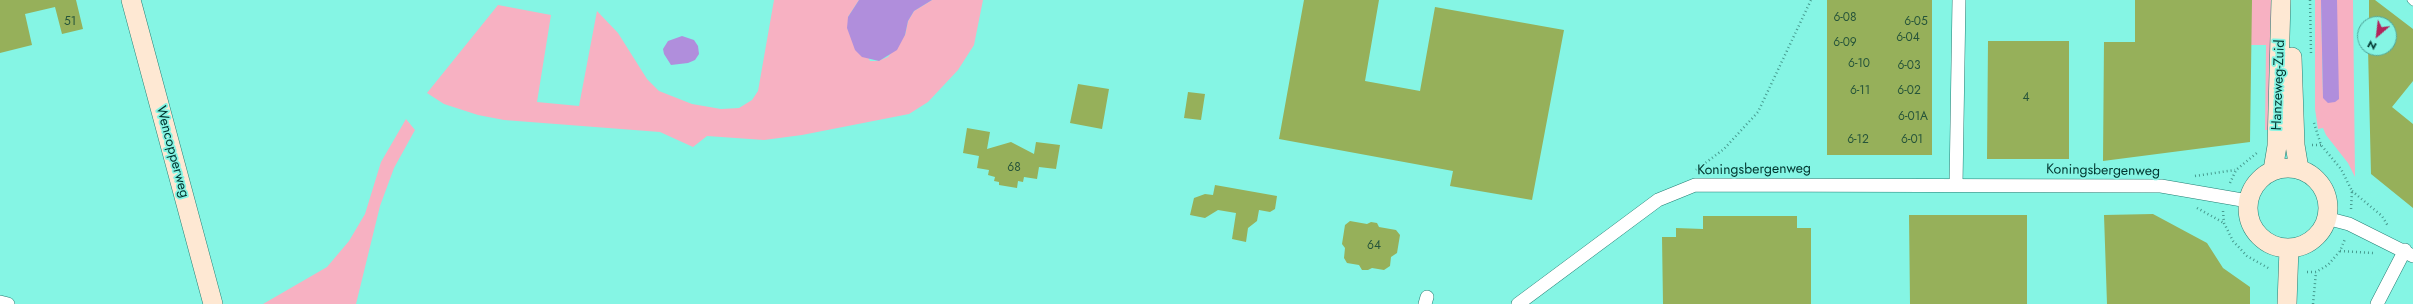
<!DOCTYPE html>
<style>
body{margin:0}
#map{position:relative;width:2413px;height:304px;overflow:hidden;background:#85f5e4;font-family:Jost,sans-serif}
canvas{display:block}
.north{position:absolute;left:2357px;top:16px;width:40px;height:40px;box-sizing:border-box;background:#85f5e4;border:1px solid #50a89c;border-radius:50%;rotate:208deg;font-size:11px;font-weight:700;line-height:16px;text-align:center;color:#00352f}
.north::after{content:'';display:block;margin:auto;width:14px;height:18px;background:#b2245b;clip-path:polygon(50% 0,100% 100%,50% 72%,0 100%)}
</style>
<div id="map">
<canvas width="2413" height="304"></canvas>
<div class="north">N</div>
</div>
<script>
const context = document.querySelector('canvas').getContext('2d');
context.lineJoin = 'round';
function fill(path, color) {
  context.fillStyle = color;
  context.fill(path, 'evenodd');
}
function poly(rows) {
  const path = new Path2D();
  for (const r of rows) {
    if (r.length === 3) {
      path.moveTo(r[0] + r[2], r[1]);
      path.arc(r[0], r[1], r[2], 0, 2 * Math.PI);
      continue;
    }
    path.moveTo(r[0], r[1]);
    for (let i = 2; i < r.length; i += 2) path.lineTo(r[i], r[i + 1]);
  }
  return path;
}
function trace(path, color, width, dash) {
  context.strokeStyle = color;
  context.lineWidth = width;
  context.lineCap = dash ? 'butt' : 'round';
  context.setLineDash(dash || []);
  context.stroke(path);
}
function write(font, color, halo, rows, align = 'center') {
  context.font = font + ' Jost,sans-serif';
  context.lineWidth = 3.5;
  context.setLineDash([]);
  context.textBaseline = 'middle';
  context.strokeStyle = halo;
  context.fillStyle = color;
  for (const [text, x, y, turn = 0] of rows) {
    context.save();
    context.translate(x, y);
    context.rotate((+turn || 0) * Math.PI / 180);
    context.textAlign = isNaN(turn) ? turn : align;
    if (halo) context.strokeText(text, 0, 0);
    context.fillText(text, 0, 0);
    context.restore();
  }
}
fill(poly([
 [774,0,859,0,848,17,870,61,878,61,888,57,905,35,908,21,914,11,932,0,983,0,974,45,958,70,928,102,909,114,802,135,764,140,707,136,693,147,660,132,504,120,478,115,444,104,427,93,498,5,551,15,537,102,579,106,597,11,618,33,647,79,659,91,692,104,721,109,739,108,752,100,758,91],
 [2248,0,2275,0,2270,130,2265,130,2266,45,2249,45],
 [2315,0,2321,0,2323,97,2337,0,2353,0,2355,177,2348,163,2326,135,2323,128,2318,129,2315,109],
 [406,119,415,130,394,168,380,206,356,304,263,304,327,267,349,241,365,214,381,162]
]), '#f7b1c2');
fill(poly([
 [859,0,932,0,914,11,908,21,905,35,897,50,879,61,862,57,855,50,847,28,848,17],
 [2321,0,2337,0,2339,99,2335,102,2328,103,2323,98],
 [682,36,694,40,698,46,699,54,695,60,688,63,671,65,664,54,663,49,668,41]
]), '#b08edc');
fill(poly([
 [0,0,76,0,83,29,62,34,55,7,25,14,32,45,0,53],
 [1304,0,1379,0,1365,81,1420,91,1435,7,1564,30,1532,200,1450,186,1453,171,1279,139],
 [1827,0,1932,0,1932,155,1827,155],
 [2135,0,2252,0,2250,142,2103,161,2104,42,2135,42],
 [2369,0,2375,0,2413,29,2413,81,2392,107,2413,124,2413,208,2371,174,2368,48,2389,48,2389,24,2369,24],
 [1988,41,2069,41,2069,159,1987,159],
 [1078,84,1109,89,1102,129,1070,123],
 [1188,92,1205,94,1201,120,1184,118],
 [967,128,990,132,987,149,1011,142,1034,154,1036,142,1060,145,1056,169,1039,167,1037,179,1024,177,1023,182,1018,181,1017,188,999,185,999,182,994,181,995,177,988,175,989,170,977,168,979,156,963,153],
 [1215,185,1277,196,1275,209,1270,212,1259,210,1257,221,1248,228,1246,242,1232,239,1236,213,1218,210,1205,218,1190,215,1194,198,1205,194,1213,195],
 [2153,214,2207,243,2223,268,2250,287,2250,304,2107,304,2104,215],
 [1909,215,2027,215,2027,304,1910,304],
 [1703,216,1797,216,1797,228,1811,228,1811,304,1663,304,1662,237,1676,237,1676,228,1703,229],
 [1350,221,1367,224,1371,222,1377,223,1379,227,1396,230,1400,235,1397,253,1391,257,1390,266,1384,270,1372,268,1368,270,1362,270,1359,265,1347,263,1344,258,1345,248,1342,244,1345,225]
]), '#96b05a');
const lane = poly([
 [2411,0,2413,2]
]);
const street = poly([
 [1956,185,1959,0],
 [2326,218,2349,224,2413,256],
 [0,302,8,304],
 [1425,304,1427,297],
 [1518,304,1658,200,1695,185,2161,186,2248,201],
 [2377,304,2405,250]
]);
const secondary = poly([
 [131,0,213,304],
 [2292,57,2295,145,2299,169],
 [2288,208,40],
 [2273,170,2277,146,2281,0],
 [2287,304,2289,248]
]);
trace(lane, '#237e73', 8);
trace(street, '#237e73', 14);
trace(secondary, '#237e73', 20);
trace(poly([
 [2310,0,2311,54],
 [2314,123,2321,145,2341,169,2352,191,2351,209],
 [2312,145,2321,145],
 [1696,170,1724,149,1758,112,1811,0],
 [2195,176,2235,170],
 [2230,183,2236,170,2258,152],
 [2352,191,2382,216,2388,226],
 [2197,208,2224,223],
 [2223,211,2224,223,2233,241,2247,256,2270,269],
 [2340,251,2373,253],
 [2307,272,2316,272,2328,265,2340,251,2345,239],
 [2313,304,2316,272]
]), '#469b8f', 2.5, [1, 3]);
trace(lane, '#fff', 7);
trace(street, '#fff', 13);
trace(secondary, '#fee8d3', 19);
write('12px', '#26543a', null, [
 ["6-08",1845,18],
 ["51",70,22],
 ["6-05",1916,22],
 ["6-04",1908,38],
 ["6-09",1845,43],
 ["6-10",1859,64],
 ["6-03",1909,66],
 ["6-11",1860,91],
 ["6-02",1909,91],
 ["4",2026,98],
 ["6-01A",1913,117],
 ["6-12",1858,140],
 ["6-01",1912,140],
 ["68",1014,168],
 ["64",1374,246]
]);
write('14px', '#00352f', '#85f5e4', [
 ["Hanzeweg-Zuid",2279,85,-88],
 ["Wencopperweg",172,152,75],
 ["Koningsbergenweg",1754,170,-1],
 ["Koningsbergenweg",2103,171,1]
]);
</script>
